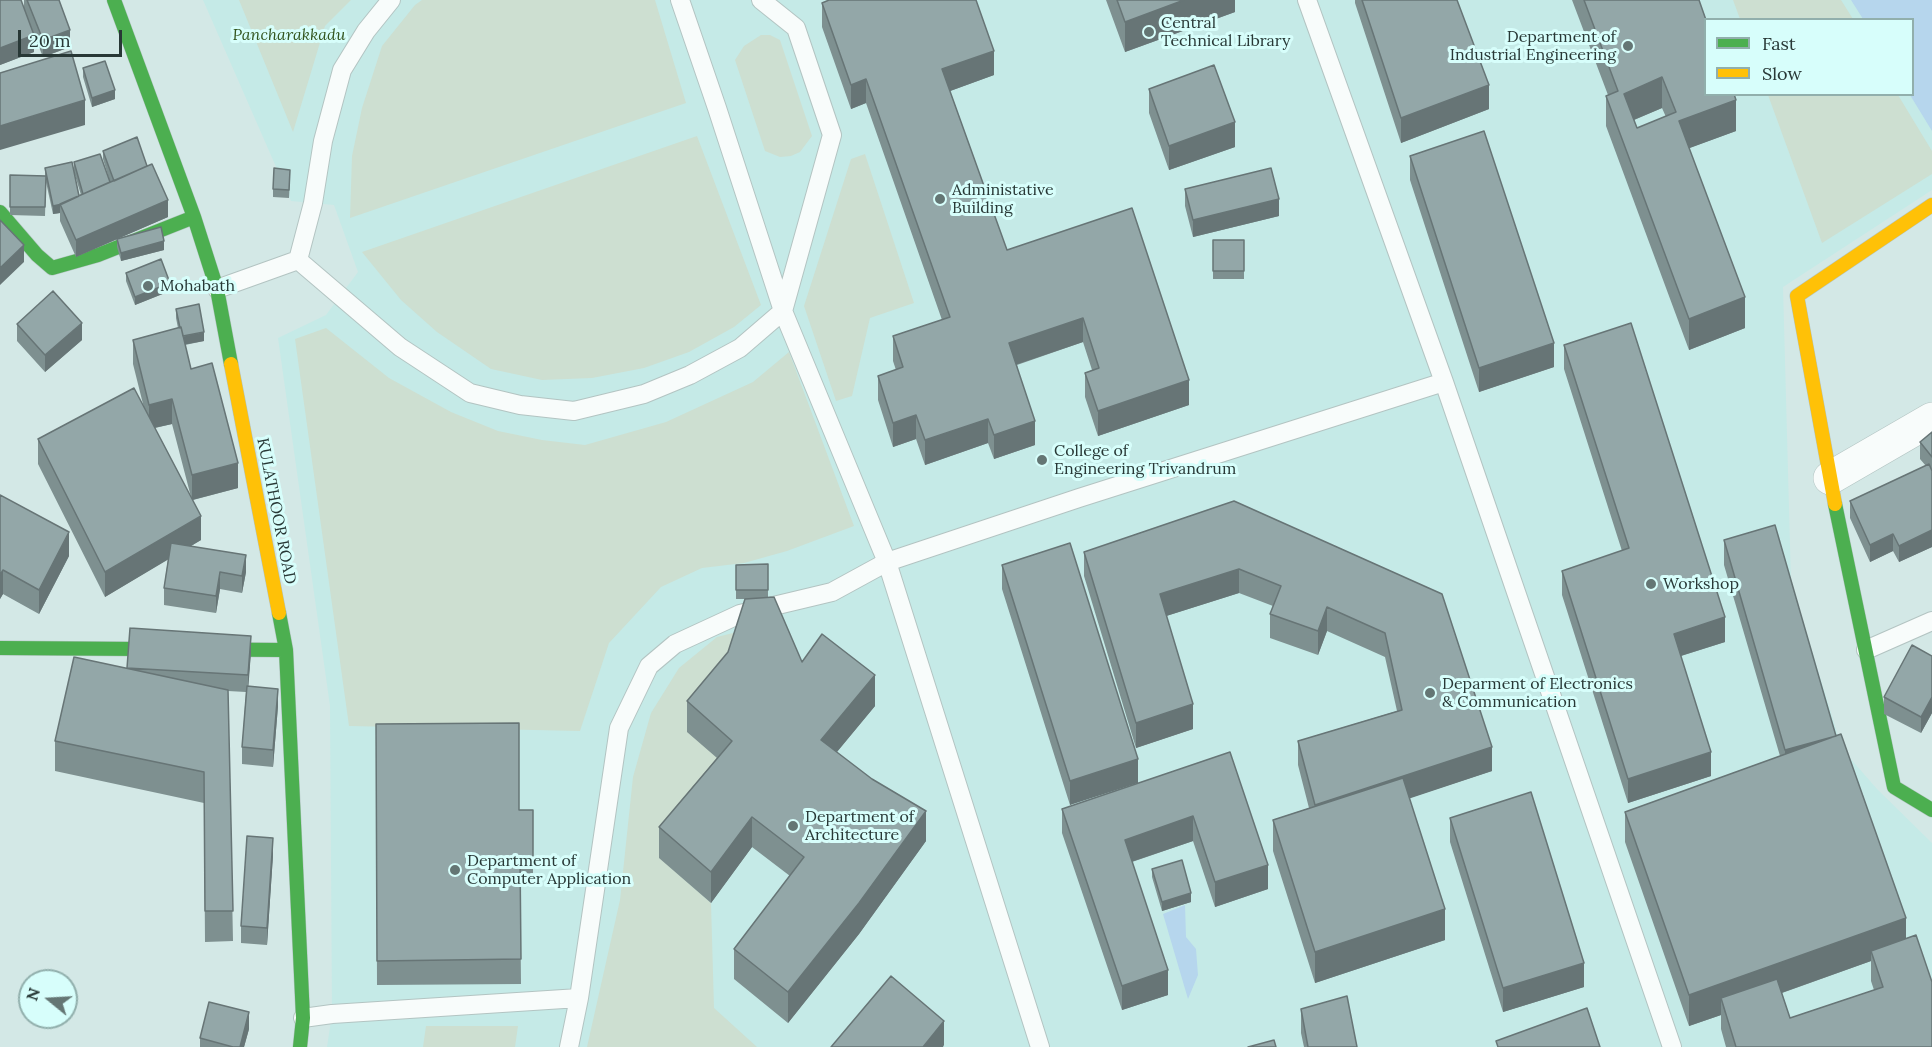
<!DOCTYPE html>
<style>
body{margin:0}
#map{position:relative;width:1932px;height:1047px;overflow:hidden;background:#d3e8e6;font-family:Lora,serif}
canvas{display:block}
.legend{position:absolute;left:1704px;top:18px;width:210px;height:78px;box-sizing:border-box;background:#d7fefb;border:2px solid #91afac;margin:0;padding:8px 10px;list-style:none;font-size:18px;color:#283836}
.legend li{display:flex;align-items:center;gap:12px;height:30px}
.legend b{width:30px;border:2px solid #91afac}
.north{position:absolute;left:18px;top:969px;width:60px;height:60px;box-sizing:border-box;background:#d7fefb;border:2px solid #91afac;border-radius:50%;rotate:288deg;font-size:16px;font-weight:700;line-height:24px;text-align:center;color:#283836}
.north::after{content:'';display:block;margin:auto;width:21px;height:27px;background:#647674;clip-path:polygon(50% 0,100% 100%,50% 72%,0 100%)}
.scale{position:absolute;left:18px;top:30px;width:104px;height:27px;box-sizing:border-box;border:3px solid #283836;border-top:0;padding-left:8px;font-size:18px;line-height:21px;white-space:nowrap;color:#283836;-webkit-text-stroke:4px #d7fefb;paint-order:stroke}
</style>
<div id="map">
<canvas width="1932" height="1047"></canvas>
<ul class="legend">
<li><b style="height:8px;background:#4caf50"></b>Fast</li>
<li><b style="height:8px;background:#ffc107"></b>Slow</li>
</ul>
<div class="north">N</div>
<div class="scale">20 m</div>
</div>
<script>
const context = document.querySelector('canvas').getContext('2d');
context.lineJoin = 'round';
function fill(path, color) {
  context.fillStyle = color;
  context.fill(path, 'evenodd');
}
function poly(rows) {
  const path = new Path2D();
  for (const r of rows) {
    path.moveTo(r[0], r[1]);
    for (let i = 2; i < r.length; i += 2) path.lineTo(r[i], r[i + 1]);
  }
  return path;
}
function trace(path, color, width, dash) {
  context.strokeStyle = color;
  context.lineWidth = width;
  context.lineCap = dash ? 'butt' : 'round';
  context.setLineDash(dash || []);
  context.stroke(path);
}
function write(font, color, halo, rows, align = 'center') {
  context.font = font + ' Lora,serif';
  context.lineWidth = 6;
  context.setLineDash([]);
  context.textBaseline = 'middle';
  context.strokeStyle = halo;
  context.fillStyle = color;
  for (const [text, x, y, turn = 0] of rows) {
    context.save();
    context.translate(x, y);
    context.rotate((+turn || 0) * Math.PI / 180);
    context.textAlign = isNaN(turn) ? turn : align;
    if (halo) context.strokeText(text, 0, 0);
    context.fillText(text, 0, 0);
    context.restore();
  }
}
fill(poly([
 [203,0,1932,0,1932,190,1783,287,1791,582,1842,749,1877,789,1932,843,1932,1047,327,1047,332,1014,330,706,278,338,326,315,358,272,334,205,291,201],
 [1706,20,1912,20,1912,94,1706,94]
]), '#c5eae7');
fill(poly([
 [239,0,351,0,325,26,293,132],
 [422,0,655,0,686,103,350,218,352,156,362,108,382,46,415,5],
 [1733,0,1841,0,1853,19,1740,19],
 [761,35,770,35,780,40,812,136,800,152,791,156,780,157,765,151,735,60,744,46],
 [1768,95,1898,95,1932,151,1932,174,1822,243],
 [697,136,761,305,734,327,689,352,644,368,592,378,542,380,491,369,437,332,401,300,362,252],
 [865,154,914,303,870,318,852,396,836,401,804,306,851,159],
 [326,328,389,378,451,412,498,431,542,440,585,445,666,422,753,382,789,352,854,526,787,551,744,563,702,568,661,587,609,643,580,731,349,726,295,339],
 [745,630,732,771,660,858,711,903,714,1008,757,1047,587,1047,620,900,633,777,651,713,679,668,717,637],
 [426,1026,518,1026,515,1047,423,1047]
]), '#cddfd1');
fill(poly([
 [1851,0,1932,0,1932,131,1910,95,1912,94,1912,20,1863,19],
 [1185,905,1186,937,1196,949,1198,975,1188,999,1163,914]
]), '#b6d6ed');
const lane = poly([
 [680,0,717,108,783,311,887,562,1040,1047],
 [1307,0,1444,382,1672,1047],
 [298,260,400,347,470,393,520,405,574,411,644,394,690,375,740,348,783,311,832,135,796,28,761,0],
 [298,260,313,203,323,141,342,70,366,31,391,0],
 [217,289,298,260],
 [1866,650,1932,621],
 [303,1018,332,1014,579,998],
 [569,1047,579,998,619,728,649,666,675,644,740,614,832,592,887,562,1079,498,1444,382]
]);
const street = poly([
 [1830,478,1932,419]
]);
const fast = poly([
 [114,0,194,217,217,289,231,364],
 [0,212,37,255,52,268,98,255,194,217],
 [1835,504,1894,787,1932,810],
 [279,613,286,650,303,1018,300,1047],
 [0,648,286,650]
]);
const slow = poly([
 [231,364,279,613],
 [1835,504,1797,296,1932,205]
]);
trace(lane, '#b3c4c2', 20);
trace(street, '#b3c4c2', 34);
trace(fast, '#b3c4c2', 15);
trace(slow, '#b3c4c2', 15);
trace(lane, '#f8fcfb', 18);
trace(street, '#f8fcfb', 33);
trace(fast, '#4caf50', 14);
trace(slow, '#ffc107', 14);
fill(poly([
 [0,0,24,6,24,0,59,0,70,47,43,57,34,35,34,52,0,65],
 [1106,0,1235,0,1235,12,1125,52],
 [1355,0,1457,0,1489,109,1401,143,1355,3],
 [1572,0,1699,0,1736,131,1689,148,1745,328,1689,350,1606,126,1606,96,1608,95],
 [1662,108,1666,117,1637,128,1634,120],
 [822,3,994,75,950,91,1007,250,1189,405,1098,436,1085,397,1085,373,1092,370,1083,342,1017,365,1035,445,994,459,988,443,925,465,916,439,893,447,878,400,878,376,896,370,893,361,893,336,942,320,866,103,851,109,822,27],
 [83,68,115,99,92,107,83,77],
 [1149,89,1235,147,1169,170,1149,113],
 [103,151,147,166,168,217,119,238,164,250,121,261,117,247,117,239,76,257,60,221,60,213,53,214,46,182,45,216,10,215,10,175,45,176,45,168,74,171,74,162,110,182,103,159],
 [74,172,81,195,79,196],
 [1410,156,1554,367,1479,392,1410,180],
 [290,178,289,198,273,197,273,189],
 [1185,189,1279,216,1193,237,1185,206],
 [1213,240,1244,240,1244,279,1213,279],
 [126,273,170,291,135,305,126,281],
 [176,309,204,341,185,345,191,369,238,488,193,500,201,540,191,546,246,572,242,593,220,589,216,613,164,605,164,588,168,559,105,597,38,464,38,439,144,408,133,364,133,340,178,328,176,318],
 [172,424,191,497,155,428],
 [17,324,82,340,45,372,17,341],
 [1564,345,1725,642,1681,656,1711,776,1628,803,1562,595,1562,571,1622,551,1564,369],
 [1932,432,1932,547,1899,562,1893,551,1870,562,1850,518,1850,501,1926,466,1920,459,1920,442],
 [0,495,69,556,39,614,3,594,0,599],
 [1234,501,1442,594,1492,771,1409,798,1445,940,1315,983,1273,851,1273,820,1309,808,1298,765,1298,741,1397,711,1385,657,1327,631,1318,655,1270,638,1270,614,1273,606,1239,593,1166,616,1193,729,1136,748,1084,576,1084,552],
 [1724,540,1836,736,1906,939,1932,1047,1726,1047,1721,1029,1721,1015,1689,1026,1625,842,1625,812,1780,756,1724,565],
 [1871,961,1871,981,1874,990,1790,1018,1782,993],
 [768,564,768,597,802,662,875,706,837,752,926,841,859,934,788,1023,734,979,734,949,790,876,752,847,711,903,659,858,659,827,717,758,687,732,687,701,728,652,755,599,736,599,736,565],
 [1002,565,1138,759,1070,805,1002,589],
 [251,652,248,686,278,706,273,767,242,764,242,747,246,692,228,691,233,941,205,942,204,803,55,771,55,741,127,668],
 [1932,656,1932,713,1921,733,1884,714,1884,697],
 [376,724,519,810,533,810,533,882,520,882,521,984,377,985],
 [1230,752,1268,889,1215,907,1193,841,1132,862,1168,995,1122,1010,1062,833,1062,809],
 [1450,818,1584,987,1503,1012,1450,842],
 [273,855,267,945,241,943,241,926],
 [1152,869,1191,902,1162,911,1152,877],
 [1301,1009,1357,1047,1304,1047,1301,1033],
 [249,1029,244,1047,200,1047,200,1038]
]), '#7e9090');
fill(poly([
 [1184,0,1235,0,1235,12,1125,52,1125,22],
 [70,30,70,47,43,57,43,40],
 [34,35,34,52,0,65,0,48],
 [994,51,994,75,942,94,942,69],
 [1662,77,1662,108,1624,124,1624,94],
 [866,79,866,103,851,109,851,85],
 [1489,85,1489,109,1401,143,1401,118],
 [115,90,115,99,92,107,92,98],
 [85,100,85,125,0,150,0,126],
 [1736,100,1736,131,1679,152,1679,121],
 [1235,122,1235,147,1169,170,1169,146],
 [80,199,60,204,60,213,53,214,53,206],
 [1279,199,1279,216,1193,237,1193,220],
 [168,200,168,217,76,257,76,240],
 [164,241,164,250,121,261,121,253],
 [24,245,24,262,0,285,0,268],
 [170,283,170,291,135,305,135,297],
 [1745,297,1745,328,1689,350,1689,319],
 [1083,318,1083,342,1009,367,1009,343],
 [82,323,82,340,45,372,45,355],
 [204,332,204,341,182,345,182,337],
 [1554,343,1554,367,1479,392,1479,368],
 [1189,380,1189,405,1098,436,1098,411],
 [172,399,172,424,149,429,149,405],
 [916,415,916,439,893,447,893,423],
 [988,419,988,443,925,465,925,440],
 [1035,421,1035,445,994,459,994,435],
 [238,463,238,488,192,500,192,475],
 [201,516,201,540,105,597,105,572],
 [1932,530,1932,547,1899,562,1899,546],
 [69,532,69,556,39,614,39,590],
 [1893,534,1893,551,1870,562,1870,545],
 [246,555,246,572,242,593,242,576],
 [1239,569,1239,593,1160,618,1160,594],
 [3,570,3,594,0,599,0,575],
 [220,572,220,589,216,613,216,596],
 [1327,607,1327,631,1318,655,1318,631],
 [1725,617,1725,642,1674,658,1674,634],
 [251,636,251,652,248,692,248,675],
 [875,675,875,706,821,771,821,740],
 [278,689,278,706,273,767,273,750],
 [1932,697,1932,713,1921,733,1921,717],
 [1193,704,1193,729,1136,748,1136,723],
 [1836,736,1785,775,1785,750],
 [1492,747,1492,771,1315,830,1315,805],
 [1711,752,1711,776,1628,803,1628,779],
 [1138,759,1138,783,1070,805,1070,781],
 [926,811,926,841,859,934,788,1023,788,992],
 [1193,816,1193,841,1125,864,1125,840],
 [752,817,752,847,711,903,711,872],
 [273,838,273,855,267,945,267,928],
 [1268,865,1268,889,1215,907,1215,882],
 [1191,893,1191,902,1162,911,1162,902],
 [1445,909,1445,940,1315,983,1315,952],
 [1906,918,1906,949,1871,951,1871,961,1725,1013,1721,998,1721,1015,1689,1026,1689,995],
 [1584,963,1584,987,1503,1012,1503,988],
 [1168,970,1168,995,1122,1010,1122,986],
 [249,1012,249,1029,244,1047,240,1047],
 [944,1021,944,1045,943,1047,923,1047]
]), '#677576');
const building = poly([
 [0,0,21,0,34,35,0,48,0,0],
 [27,0,59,0,70,30,43,40,27,0],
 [829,0,976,0,994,51,942,69,1007,250,1132,208,1189,380,1098,411,1085,373,1099,368,1083,318,1009,343,1035,421,994,435,988,419,925,440,916,415,893,423,878,376,903,367,893,336,950,317,866,79,851,85,822,3,829,0],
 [1117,0,1184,0,1125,22,1117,0],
 [1362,0,1457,0,1489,85,1401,118,1362,0],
 [1584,0,1699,0,1706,20,1706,94,1734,94,1736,100,1679,121,1745,297,1689,319,1606,96,1618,91,1584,0],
 [1662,77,1676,112,1637,128,1624,94,1662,77],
 [71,51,85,100,0,126,0,73,71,51],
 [105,61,115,90,92,98,83,68,105,61],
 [1214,65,1235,122,1169,146,1149,89,1214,65],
 [1484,131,1554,343,1479,368,1410,156,1484,131],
 [137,137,147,166,114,181,103,151,137,137],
 [100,154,110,182,83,194,74,162,100,154],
 [72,162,79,196,62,204,53,206,45,168,72,162],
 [152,164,168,200,76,240,60,204,152,164],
 [274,168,290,170,289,190,273,189,274,168],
 [1271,168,1279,199,1193,220,1185,189,1271,168],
 [10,175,46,176,45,207,10,207,10,175],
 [0,220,24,245,0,268,0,220],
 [161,227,164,241,121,253,117,239,161,227],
 [1213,240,1244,240,1244,271,1213,271,1213,240],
 [161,259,170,283,135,297,126,273,161,259],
 [53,291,82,323,45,355,17,324,53,291],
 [199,304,204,332,183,336,181,327,180,328,176,309,199,304],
 [1631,323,1725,617,1674,634,1711,752,1628,779,1562,571,1629,548,1564,345,1631,323],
 [181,327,191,369,212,363,238,463,192,475,172,399,149,405,133,340,181,327],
 [134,388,201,516,105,572,38,439,134,388],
 [1932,432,1932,457,1920,442,1932,432],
 [1929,464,1932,471,1932,530,1899,546,1893,534,1870,545,1850,501,1929,464],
 [0,495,69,532,39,590,3,570,0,575,0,495],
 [1234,501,1442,594,1492,747,1315,805,1298,741,1402,710,1385,633,1327,607,1318,631,1270,614,1281,586,1239,569,1160,594,1193,704,1136,723,1084,552,1234,501],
 [1775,525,1836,736,1785,750,1724,540,1775,525],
 [171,543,246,555,242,576,220,572,216,596,164,588,171,543],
 [1070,543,1138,759,1070,781,1002,565,1070,543],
 [768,564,768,590,736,590,736,565,768,564],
 [774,597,802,662,822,634,875,675,821,740,872,779,926,811,859,903,788,992,734,949,804,857,752,817,711,872,659,827,732,741,687,701,728,652,745,599,774,597],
 [130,628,251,636,248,675,127,668,130,628],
 [1912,645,1932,656,1932,697,1921,717,1884,697,1912,645],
 [74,657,228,690,233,911,205,911,204,772,55,741,74,657],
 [247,686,278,689,273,750,242,747,247,686],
 [519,723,519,810,533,810,533,857,520,857,521,959,377,961,376,724,519,723],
 [1841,734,1906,918,1689,995,1625,812,1841,734],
 [1230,752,1268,865,1215,882,1193,816,1125,840,1168,970,1122,986,1062,809,1230,752],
 [1403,778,1445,909,1315,952,1273,820,1403,778],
 [1531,792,1584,963,1503,988,1450,818,1531,792],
 [247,836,273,838,267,928,241,926,247,836],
 [1182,860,1191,893,1162,902,1152,869,1182,860],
 [1916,935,1932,982,1932,1047,1736,1047,1721,998,1777,979,1790,1018,1883,987,1871,951,1916,935],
 [891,976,944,1021,923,1047,831,1047,891,976],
 [1347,996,1357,1047,1308,1047,1301,1009,1347,996],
 [209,1002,249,1012,240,1047,233,1047,200,1038,209,1002],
 [1587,1008,1600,1047,1498,1047,1496,1041,1587,1008],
 [1274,1040,1276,1047,1248,1047,1274,1040]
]);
fill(building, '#93a7a8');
trace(building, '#677576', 1.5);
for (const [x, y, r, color] of [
 [1149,32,6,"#647674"],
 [1628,46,6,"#647674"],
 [940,199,6,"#647674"],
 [148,286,6,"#647674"],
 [1042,460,6,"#647674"],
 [1651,584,6,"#647674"],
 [1430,693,6,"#647674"],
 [793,826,6,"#647674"],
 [455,870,6,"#647674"]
]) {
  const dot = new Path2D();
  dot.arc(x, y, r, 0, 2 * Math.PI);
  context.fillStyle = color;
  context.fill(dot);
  trace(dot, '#d7fefb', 2);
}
write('16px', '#283836', '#d7fefb', [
 ["Central",1161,23],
 ["Technical Library",1161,41],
 ["Department of",1616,37,"right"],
 ["Industrial Engineering",1616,55,"right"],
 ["Administative",952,190],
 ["Building",952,208],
 ["Mohabath",160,286],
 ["College of",1054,451],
 ["Engineering Trivandrum",1054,469],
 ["Workshop",1663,584],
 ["Deparment of Electronics",1442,684],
 ["& Communication",1442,702],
 ["Department of",805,817],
 ["Architecture",805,835],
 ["Department of",467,861],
 ["Computer Application",467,879]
], 'left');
write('italic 16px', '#33551f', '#d7fefb', [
 ["Pancharakkadu",289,35]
]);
write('16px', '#283836', '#d7fefb', [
 ["KULATHOOR ROAD",276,511,79]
]);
</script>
